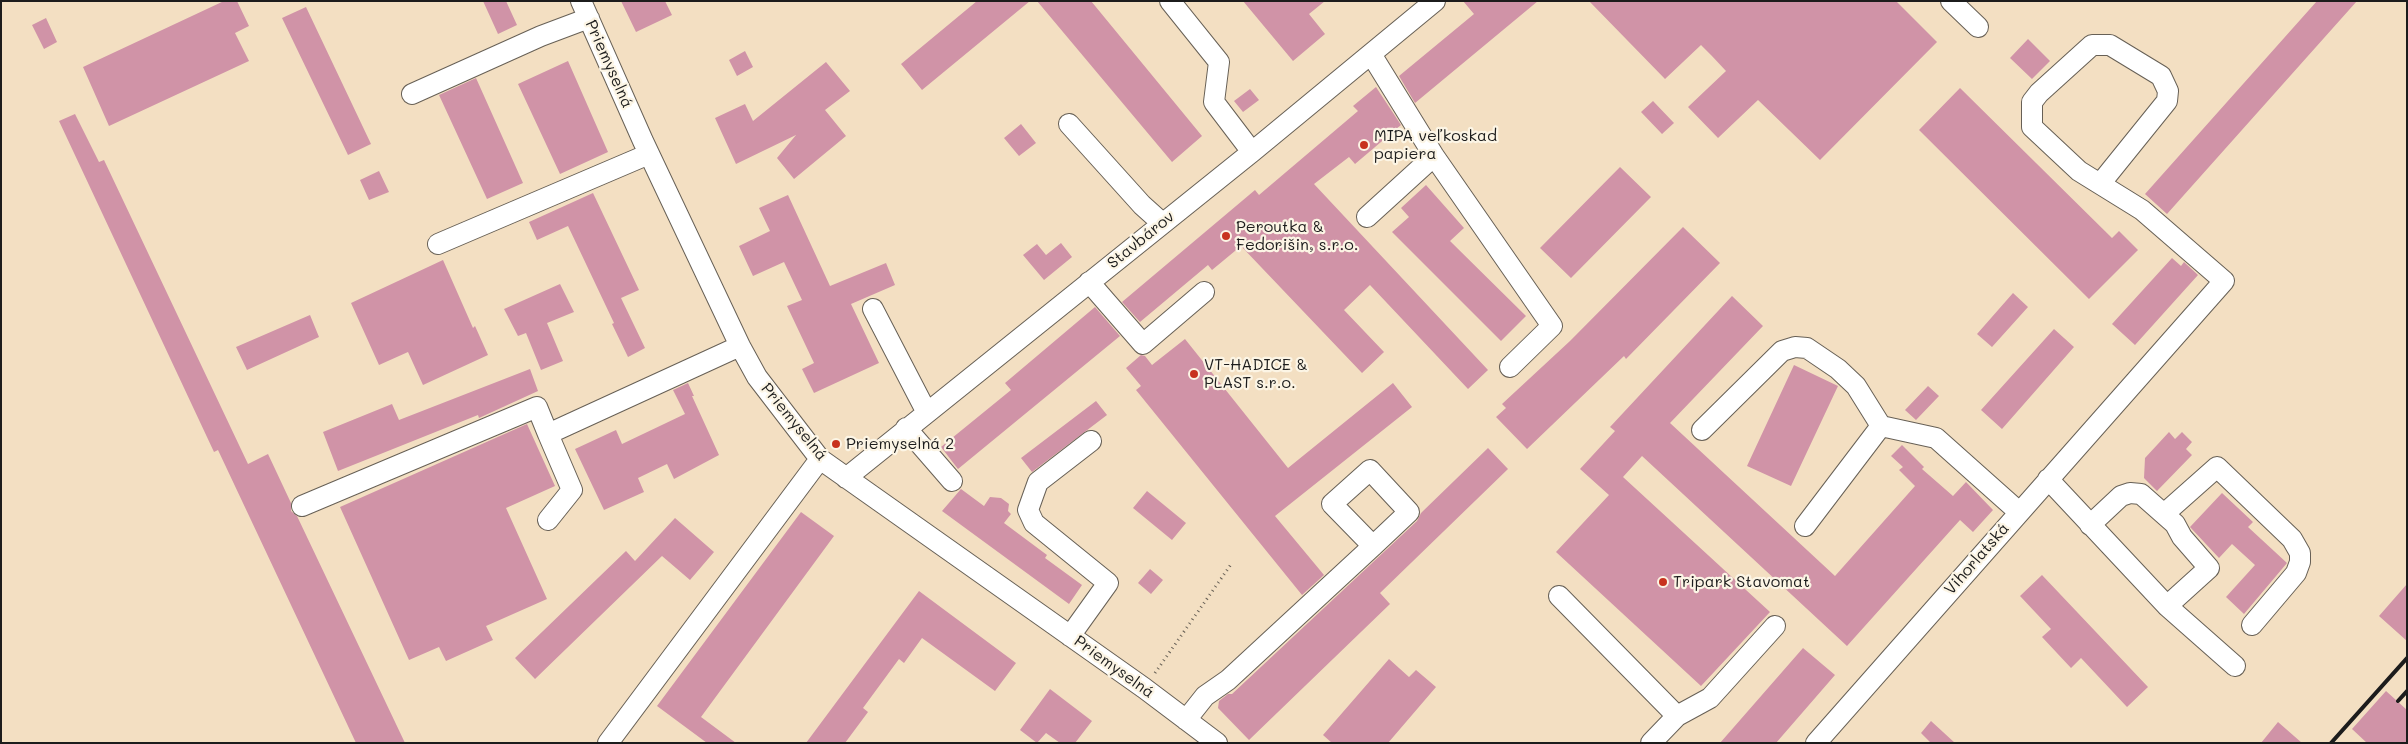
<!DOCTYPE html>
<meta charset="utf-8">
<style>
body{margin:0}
#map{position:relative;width:2408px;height:744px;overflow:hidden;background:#f3dfc2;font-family:Mali,sans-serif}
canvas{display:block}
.frame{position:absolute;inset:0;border:2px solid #1c1c1c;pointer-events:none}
</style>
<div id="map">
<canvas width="2408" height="744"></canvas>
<div class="frame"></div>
</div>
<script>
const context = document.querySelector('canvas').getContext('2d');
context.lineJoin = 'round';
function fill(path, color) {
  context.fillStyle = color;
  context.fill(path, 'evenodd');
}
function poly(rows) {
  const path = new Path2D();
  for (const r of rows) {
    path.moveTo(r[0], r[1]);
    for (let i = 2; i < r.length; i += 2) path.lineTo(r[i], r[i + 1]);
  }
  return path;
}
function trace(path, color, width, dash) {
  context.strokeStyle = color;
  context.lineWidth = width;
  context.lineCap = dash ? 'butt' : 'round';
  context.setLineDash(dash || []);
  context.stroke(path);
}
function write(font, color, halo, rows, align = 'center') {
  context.font = font + ' Mali,sans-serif';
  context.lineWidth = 4.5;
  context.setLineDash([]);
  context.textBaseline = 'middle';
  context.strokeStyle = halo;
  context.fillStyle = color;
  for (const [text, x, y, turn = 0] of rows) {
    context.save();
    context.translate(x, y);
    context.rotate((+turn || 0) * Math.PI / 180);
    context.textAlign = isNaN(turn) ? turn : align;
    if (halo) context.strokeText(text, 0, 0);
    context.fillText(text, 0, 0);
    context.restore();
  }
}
fill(poly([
 [224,1,237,1,249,26,235,33,249,61,109,126,83,67],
 [483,1,506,1,517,25,498,34],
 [621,1,665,1,672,15,636,32],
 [977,1,1030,1,922,90,901,64],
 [1037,1,1091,1,1202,136,1172,162],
 [1243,1,1325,1,1309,14,1325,34,1293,61],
 [1463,1,1538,1,1415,103,1399,76,1474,14],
 [1589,1,1896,1,1937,42,1820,160,1758,100,1718,138,1688,107,1726,71,1711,55,1701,45,1665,79],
 [2317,1,2357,1,2167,214,2145,194],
 [306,7,371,144,348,155,282,18],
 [46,18,57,42,44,49,32,25],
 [2028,39,2050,61,2032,79,2010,58],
 [745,51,753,67,737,76,729,60],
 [568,61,608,152,560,174,518,84],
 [826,62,850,91,825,110,846,136,794,179,777,158,796,135,736,164,715,118,745,104,753,121],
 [476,78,523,183,487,199,439,95],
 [1376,87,1401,125,1355,164,1349,157,1314,184,1488,370,1468,389,1370,285,1344,310,1384,352,1362,373,1241,246,1212,270,1208,265,1140,322,1122,302,1255,190,1259,195,1358,111,1353,106],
 [1960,88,2112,238,2119,231,2138,250,2089,299,1919,130],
 [1250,89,1259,100,1243,112,1234,101],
 [1653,101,1674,123,1662,134,1641,112],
 [75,114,99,162,104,160,248,464,268,454,291,503,291,511,297,516,405,743,356,743,218,450,214,452,59,121],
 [1021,124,1036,143,1019,156,1004,138],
 [1620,167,1651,197,1571,278,1540,248],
 [379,171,389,192,369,200,360,180],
 [1426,185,1464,228,1450,241,1526,316,1501,341,1392,232,1409,217,1401,208],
 [593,193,639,290,621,298,645,348,628,357,612,324,614,323,568,226,537,240,529,222],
 [788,195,830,286,886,263,895,285,851,304,879,363,814,393,802,369,814,363,787,306,802,300,784,262,753,276,739,246,770,231,759,208],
 [1683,227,1720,263,1626,359,1624,356,1527,449,1496,417,1506,408,1502,404,1570,341],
 [1061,243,1072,257,1044,280,1023,255,1037,244,1046,255],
 [2172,258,2181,266,2184,262,2198,275,2135,345,2112,324],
 [443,260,473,328,475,326,488,355,423,385,408,352,379,365,351,303],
 [560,284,574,312,547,323,563,361,541,370,526,333,518,336,504,309],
 [2013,293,2028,307,1992,347,1977,334],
 [1732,296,1763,326,1670,423,1835,576,1915,486,1899,470,1903,467,1891,456,1902,445,1924,467,1922,469,1953,496,1966,482,1993,510,1973,532,1960,520,1847,646,1642,456,1623,477,1770,612,1701,686,1556,552,1609,495,1580,469,1615,431,1610,427],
 [1095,307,1120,336,958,469,941,447,1011,390,1005,383],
 [310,315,319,337,247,370,236,347],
 [2054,329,2074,347,2002,429,1981,410],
 [1185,339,1288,468,1393,383,1412,407,1275,516,1324,575,1302,595,1136,390,1141,386,1126,368,1141,355,1145,356,1152,365],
 [1794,365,1838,386,1791,486,1747,466],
 [530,369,538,391,479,418,478,415,338,471,323,432,392,404,399,420],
 [688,383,694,396,692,396,719,455,674,479,667,464,638,478,644,492,604,510,575,449,616,430,622,444,685,414,673,390],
 [1928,386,1939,396,1916,420,1905,410],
 [1096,401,1107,415,1032,472,1021,458],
 [527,424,555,486,506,508,547,599,486,626,493,640,446,661,439,647,409,660,340,507],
 [2169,432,2175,439,2182,432,2192,442,2186,449,2192,455,2157,491,2144,478,2145,458],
 [1488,448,1508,469,1380,593,1390,604,1249,740,1218,708,1219,701,1228,694,1232,694,1417,521,1421,513],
 [961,489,984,506,990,497,1001,498,1009,504,1008,511,1011,514,1004,523,1047,555,1045,558,1082,585,1069,604,942,511],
 [1147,491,1186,523,1172,540,1133,508],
 [2222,493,2253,522,2248,527,2287,563,2244,614,2226,597,2255,565,2232,544,2219,558,2190,527],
 [801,512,834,536,701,717,736,743,707,743,657,706],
 [675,518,714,552,690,580,662,556,535,679,515,658,626,551,635,561],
 [1150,569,1163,580,1151,594,1138,583],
 [2042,575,2148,687,2127,707,2081,658,2071,668,2042,637,2051,629,2020,596],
 [2407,584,2407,641,2379,616],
 [919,591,1016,663,995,691,922,638,904,663,899,659,863,708,868,712,845,743,806,743],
 [1803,648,1835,675,1776,743,1720,743],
 [1389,659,1409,677,1416,670,1436,687,1388,743,1332,743,1323,735],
 [1050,689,1092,721,1075,743,1060,743,1046,733,1037,743,1020,730],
 [2386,691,2407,710,2407,743,2367,743,2352,729],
 [1931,721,1955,743,1931,743,1921,733],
 [2278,722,2302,743,2261,743]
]), '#d093a7');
const minor = poly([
 [581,1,643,141,740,346,757,377,820,459,1144,688,1217,743],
 [1170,1,1219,62,1214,102,1252,152],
 [1951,1,1978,27],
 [1371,54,1434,156,1552,326,1510,367],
 [412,94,541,36,589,18],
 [1069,124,1142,205,1162,223],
 [1367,217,1434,156],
 [438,244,649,154],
 [1089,282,1143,344,1204,292],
 [873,309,927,413],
 [906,428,952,481],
 [1702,430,1782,351,1795,347,1807,348,1838,369,1856,386,1881,426,1936,438,2019,512],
 [846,478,1252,152,1435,1],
 [2048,479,2167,606,2235,666],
 [302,506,537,407,548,434,740,346],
 [2164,514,2217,467,2292,539,2300,553,2300,562,2296,573,2252,625],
 [548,520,572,490,548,434],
 [2090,525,2121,496,2130,493,2141,494,2175,524,2182,537,2209,568,2167,606],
 [1805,526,1881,426],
 [1559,596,1677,716,1651,743],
 [1070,636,1108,583,1034,523,1028,510,1038,482,1091,441],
 [1677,716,1710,698,1775,626],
 [1186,720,1205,696,1228,680,1373,546,1409,512,1370,470,1332,504,1373,546],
 [608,743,820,459],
 [1816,743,2224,281,2142,210,2079,171,2032,127,2032,102,2039,93,2092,45,2110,45,2161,76,2168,91,2167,101,2100,184]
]);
trace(minor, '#676056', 22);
trace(poly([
 [1155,673,1232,563]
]), '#676056', 3, [1, 4]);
trace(minor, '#fff', 20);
trace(poly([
 [2398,701,2407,691],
 [2331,743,2407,658]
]), '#1c1c1c', 4);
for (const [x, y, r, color] of [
 [1364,145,5,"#c8321e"],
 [1226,236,5,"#c8321e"],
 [1194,374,5,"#c8321e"],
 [836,444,5,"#c8321e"],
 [1663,582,5,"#c8321e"]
]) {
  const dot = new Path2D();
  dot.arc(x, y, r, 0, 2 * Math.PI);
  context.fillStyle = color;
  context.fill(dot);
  trace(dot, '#fcf5e5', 2);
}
write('16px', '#1c1c1c', '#fcf5e5', [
 ["Priemyselná",609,64,66],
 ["Stavbárov",1141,240,-39],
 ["Priemyselná",794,422,51],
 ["Vihorlatská",1977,559,-49],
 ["Priemyselná",1114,667,36]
]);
write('16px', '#1c1c1c', '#fcf5e5', [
 ["MIPA veľkoskad",1374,136],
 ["papiera",1374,154],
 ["Peroutka &",1236,227],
 ["Fedorišin, s.r.o.",1236,245],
 ["VT-HADICE &",1204,365],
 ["PLAST s.r.o.",1204,383],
 ["Priemyselná 2",846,444],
 ["Tripark Stavomat",1673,582]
], 'left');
</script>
